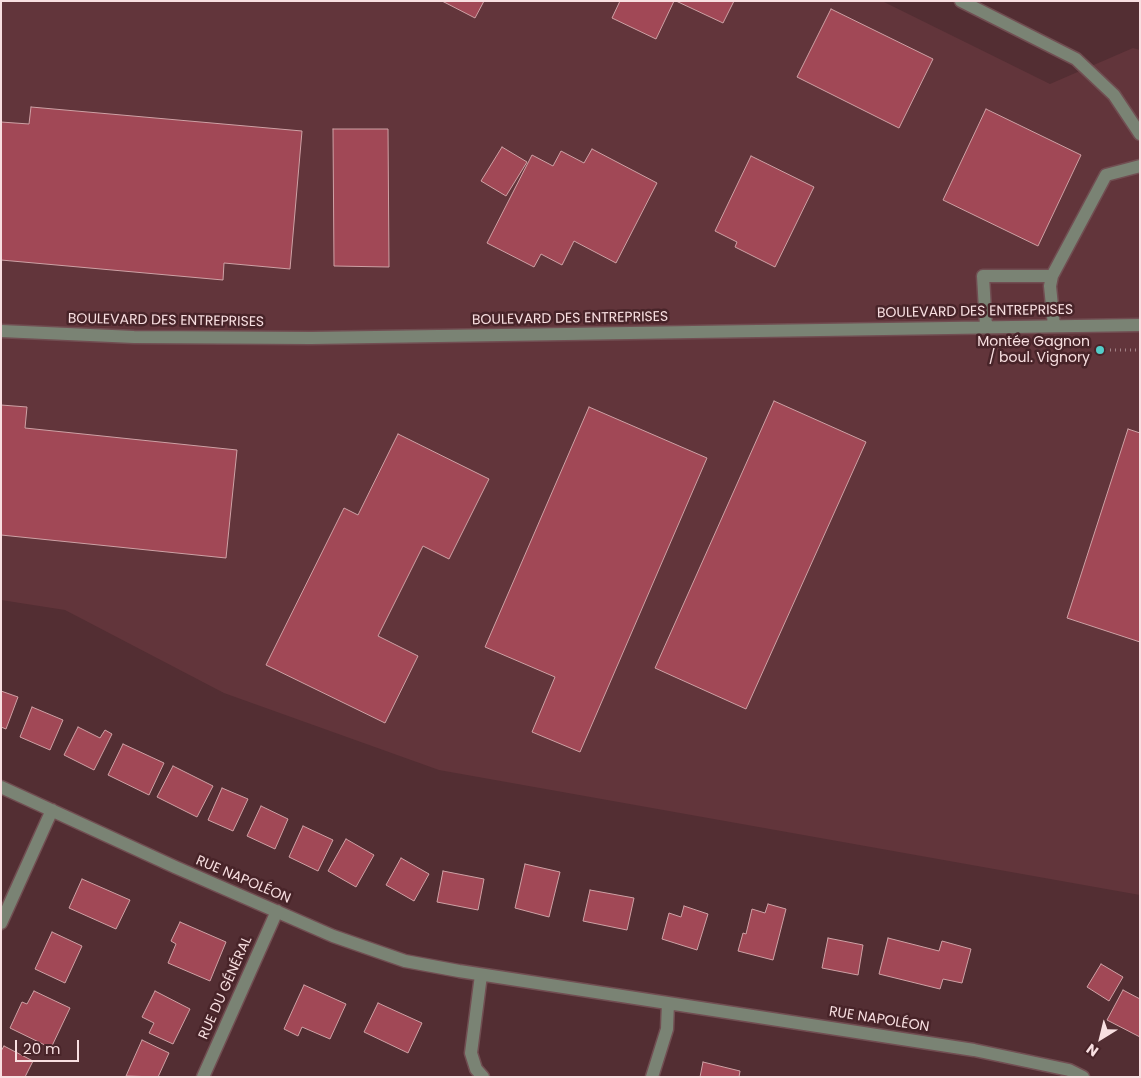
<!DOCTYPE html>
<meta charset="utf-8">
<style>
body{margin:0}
#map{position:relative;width:1141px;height:1078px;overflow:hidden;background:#532e33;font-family:Poppins,sans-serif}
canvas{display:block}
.frame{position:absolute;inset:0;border:2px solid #f8dfe1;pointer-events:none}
.north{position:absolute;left:1076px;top:1013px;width:50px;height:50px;-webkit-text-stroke:4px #482429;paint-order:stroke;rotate:216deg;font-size:14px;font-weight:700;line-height:20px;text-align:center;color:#f8dfe1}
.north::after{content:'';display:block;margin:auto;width:18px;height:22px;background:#f8dfe1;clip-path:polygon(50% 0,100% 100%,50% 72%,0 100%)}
.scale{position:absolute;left:15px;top:1040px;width:64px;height:22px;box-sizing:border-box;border:2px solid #f8dfe1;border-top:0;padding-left:6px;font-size:15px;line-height:18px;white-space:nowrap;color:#f8dfe1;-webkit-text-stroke:4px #482429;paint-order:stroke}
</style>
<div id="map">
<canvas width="1141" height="1078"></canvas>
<div class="frame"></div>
<div class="north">N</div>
<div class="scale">20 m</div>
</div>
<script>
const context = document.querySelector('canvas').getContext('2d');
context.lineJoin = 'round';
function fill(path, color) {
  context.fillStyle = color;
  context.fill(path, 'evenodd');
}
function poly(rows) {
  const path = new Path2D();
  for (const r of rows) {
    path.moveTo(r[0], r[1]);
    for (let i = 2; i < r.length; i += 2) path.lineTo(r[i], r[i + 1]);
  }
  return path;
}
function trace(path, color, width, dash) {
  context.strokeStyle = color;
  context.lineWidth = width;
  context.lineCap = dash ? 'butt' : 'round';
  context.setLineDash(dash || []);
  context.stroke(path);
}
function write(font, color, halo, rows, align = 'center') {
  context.font = font + ' Poppins,sans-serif';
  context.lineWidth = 5;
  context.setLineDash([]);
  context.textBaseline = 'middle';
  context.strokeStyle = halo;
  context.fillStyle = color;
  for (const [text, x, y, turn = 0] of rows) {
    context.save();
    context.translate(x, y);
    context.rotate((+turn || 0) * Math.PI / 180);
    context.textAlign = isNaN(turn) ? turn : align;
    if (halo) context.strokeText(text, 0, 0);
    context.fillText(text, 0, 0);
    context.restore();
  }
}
fill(poly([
 [1,1,882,1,1050,84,1133,48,1140,50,1140,895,439,770,224,693,65,610,1,600]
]), '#62353b');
const building = poly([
 [442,1,484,1,475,18,442,1],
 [620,1,674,1,656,39,612,18,620,1],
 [676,1,734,1,723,23,676,1],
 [831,9,933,59,899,128,797,77,831,9],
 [31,107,302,131,290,269,224,263,223,280,1,260,1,122,29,124,31,107],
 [986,109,1081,155,1038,246,943,200,986,109],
 [333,129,388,129,389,267,334,266,333,129],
 [502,147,527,162,506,196,481,181,502,147],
 [592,149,657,183,616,263,574,241,562,265,541,254,534,267,487,243,532,155,553,166,561,151,584,163,592,149],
 [751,156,814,187,775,267,735,247,737,242,715,231,751,156],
 [774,401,866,442,746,709,655,668,774,401],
 [1,405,27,407,25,428,237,450,226,558,1,535,1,405],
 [589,407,707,458,580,752,532,732,555,677,485,647,589,407],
 [1128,429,1140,433,1140,642,1067,618,1128,429],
 [398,434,489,479,449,559,423,546,378,636,418,656,385,723,266,665,344,508,358,515,398,434],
 [1,691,18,697,6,729,1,727,1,691],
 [32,707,63,720,50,750,20,737,32,707],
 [78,727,100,738,105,730,112,734,94,770,64,755,78,727],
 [123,744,164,763,149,795,108,775,123,744],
 [173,766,213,786,197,817,157,797,173,766],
 [222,788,248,799,233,831,208,820,222,788],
 [261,806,288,819,275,849,247,836,261,806],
 [303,826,333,840,318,871,289,857,303,826],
 [346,839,374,855,356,887,328,871,346,839],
 [401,858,429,874,414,901,386,885,401,858],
 [525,864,560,872,549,917,515,908,525,864],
 [443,871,484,879,478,910,437,902,443,871],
 [82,879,130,900,116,929,69,908,82,879],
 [590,890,634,898,627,930,583,921,590,890],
 [768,904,786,909,773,960,738,951,743,933,746,934,752,909,765,913,768,904],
 [684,906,708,914,697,950,662,939,669,913,681,917,684,906],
 [180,922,226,942,210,981,168,963,176,944,171,941,180,922],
 [52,932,82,946,65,983,35,969,52,932],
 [828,938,863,945,858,975,822,968,828,938],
 [888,938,939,951,942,941,971,949,962,983,943,979,940,989,879,974,888,938],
 [1101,964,1123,977,1109,1001,1087,987,1101,964],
 [304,985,346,1004,330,1039,302,1027,298,1036,284,1029,304,985],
 [1123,990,1140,999,1140,1037,1107,1020,1123,990],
 [34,991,70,1008,51,1048,10,1028,22,1002,27,1004,34,991],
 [155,991,190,1009,173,1044,149,1033,154,1023,142,1017,155,991],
 [378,1003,422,1023,408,1053,364,1032,378,1003],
 [142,1040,169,1053,158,1077,126,1076,142,1040],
 [4,1046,33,1061,25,1077,1,1077,1,1051,4,1046],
 [703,1062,740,1071,739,1077,700,1077,703,1062]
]);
fill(building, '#a14856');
trace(building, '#cea1a5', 1);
const minor = poly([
 [961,1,1076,59,1114,95,1140,134],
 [1054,326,1050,286,1052,276,1106,175,1140,166],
 [986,327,983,276,1052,276],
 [1,331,134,337,311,338,1140,325],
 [1,787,175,867,333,936,405,961,459,971,974,1050,1069,1070,1083,1077],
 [1,923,52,810],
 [481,975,471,1053,476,1069,483,1077],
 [203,1077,277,911],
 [652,1077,667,1029,668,1003]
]);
trace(minor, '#714e52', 15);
trace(poly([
 [1100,350,1140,350]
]), '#a18185', 3, [1, 4]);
trace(minor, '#7a8374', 12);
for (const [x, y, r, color] of [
 [1100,350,5,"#53cdc9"]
]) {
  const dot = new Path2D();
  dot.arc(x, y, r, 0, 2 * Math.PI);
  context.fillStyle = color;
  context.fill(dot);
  trace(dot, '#482429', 2);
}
write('14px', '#f8dfe1', '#482429', [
 ["BOULEVARD DES ENTREPRISES",975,312,-1],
 ["BOULEVARD DES ENTREPRISES",570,319,-1],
 ["BOULEVARD DES ENTREPRISES",166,321,1],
 ["RUE NAPOLÉON",243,880,23],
 ["RUE DU GÉNÉRAL",226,988,-66],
 ["RUE NAPOLÉON",879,1020,9]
]);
write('14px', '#f8dfe1', '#482429', [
 ["Montée Gagnon",1090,342],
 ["/ boul. Vignory",1090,358]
], 'right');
</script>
